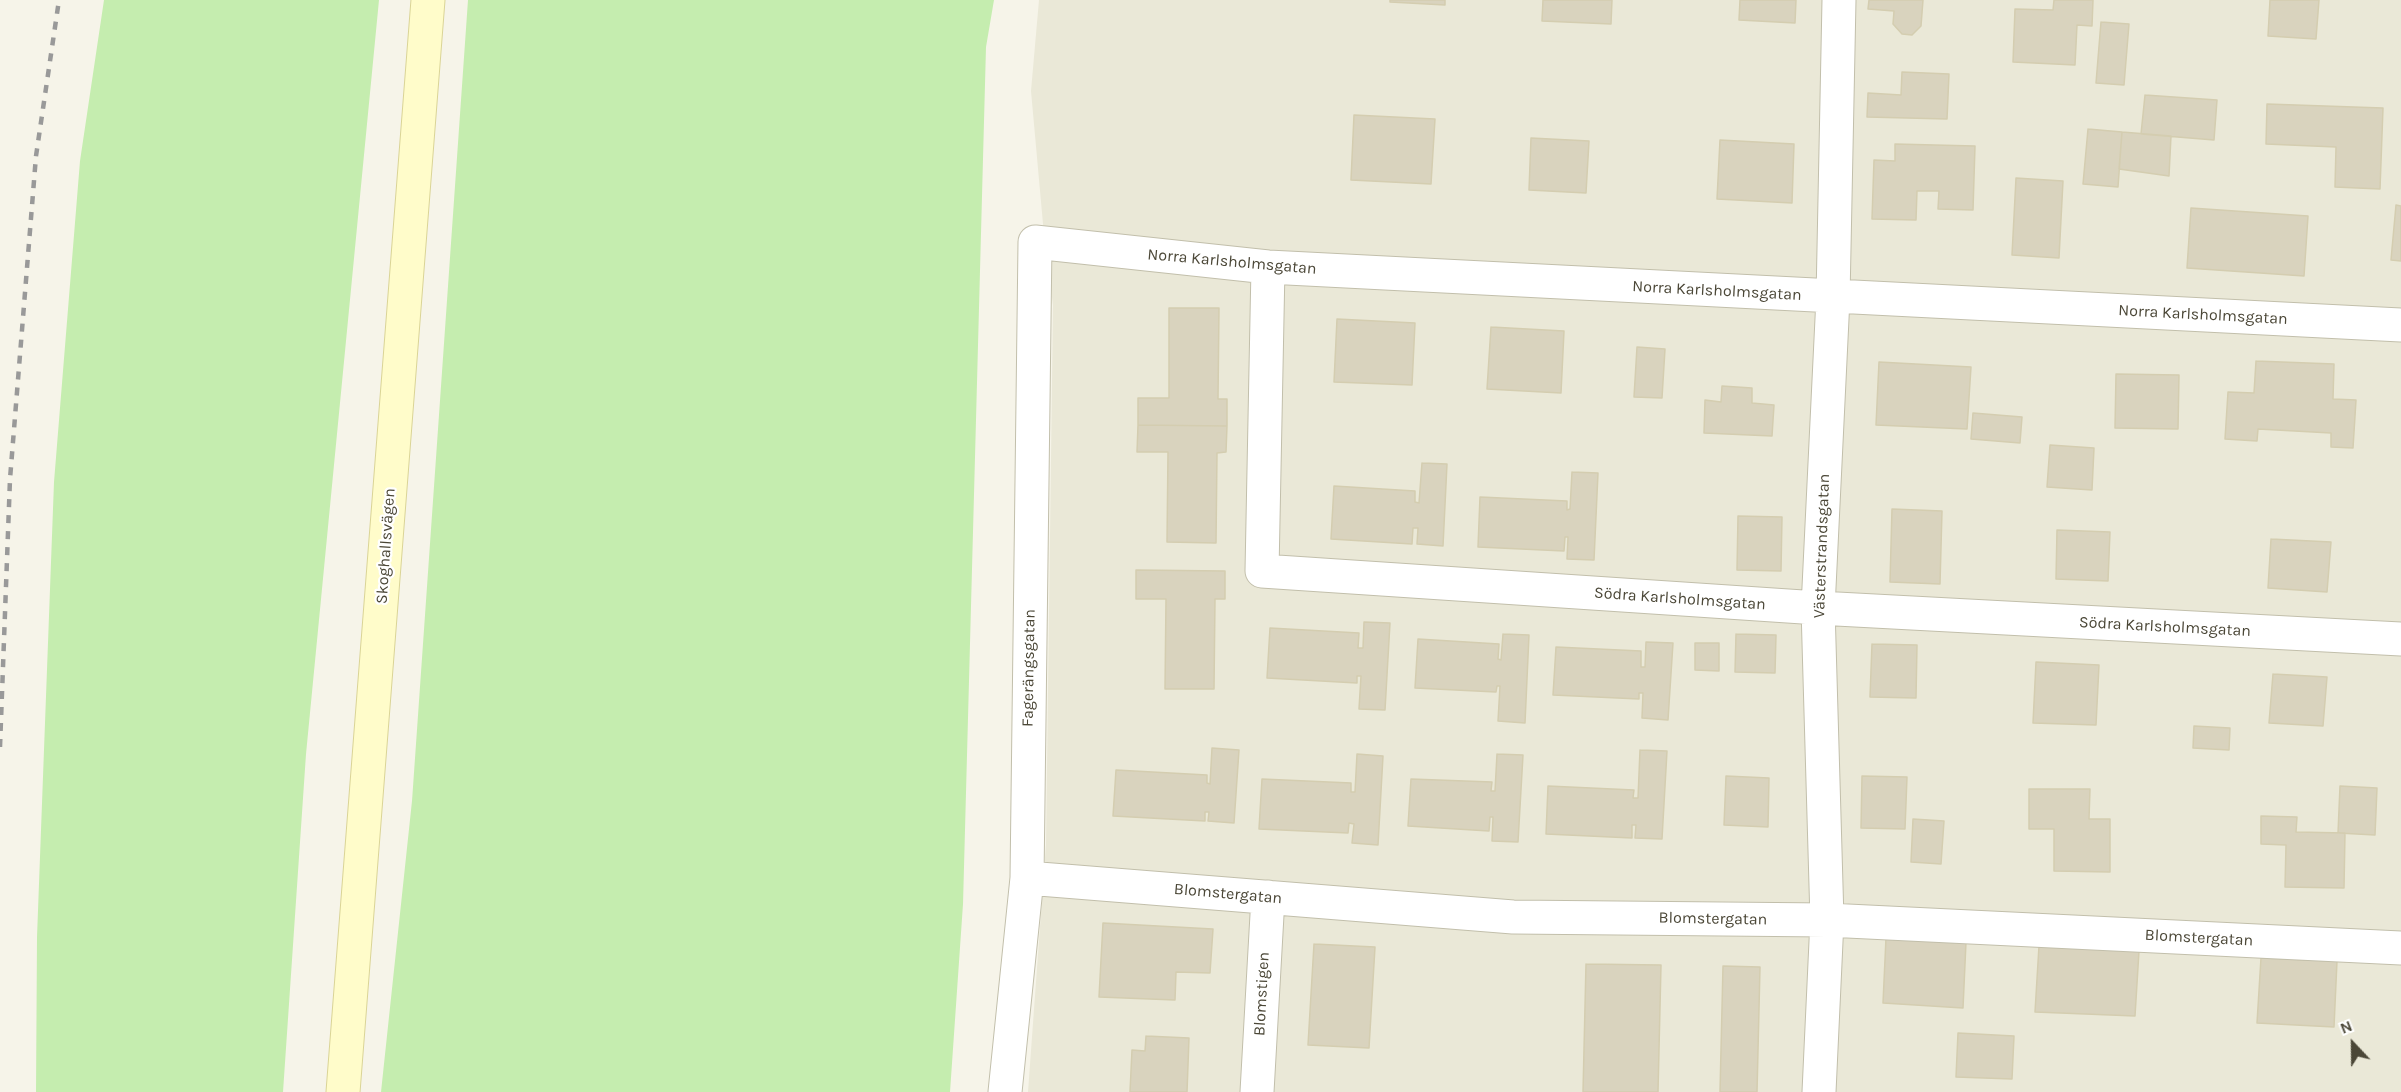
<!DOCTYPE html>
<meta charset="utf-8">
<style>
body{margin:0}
#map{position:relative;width:2401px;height:1092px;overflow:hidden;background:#f6f4e9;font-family:Karla,sans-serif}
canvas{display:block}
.north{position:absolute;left:2323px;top:1014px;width:60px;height:60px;-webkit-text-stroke:4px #fff;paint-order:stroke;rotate:338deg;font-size:16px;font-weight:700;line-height:24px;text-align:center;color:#4b4737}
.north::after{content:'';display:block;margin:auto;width:21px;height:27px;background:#4b4737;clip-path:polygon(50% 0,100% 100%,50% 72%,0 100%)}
</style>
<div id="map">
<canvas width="2401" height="1092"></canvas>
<div class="north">N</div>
</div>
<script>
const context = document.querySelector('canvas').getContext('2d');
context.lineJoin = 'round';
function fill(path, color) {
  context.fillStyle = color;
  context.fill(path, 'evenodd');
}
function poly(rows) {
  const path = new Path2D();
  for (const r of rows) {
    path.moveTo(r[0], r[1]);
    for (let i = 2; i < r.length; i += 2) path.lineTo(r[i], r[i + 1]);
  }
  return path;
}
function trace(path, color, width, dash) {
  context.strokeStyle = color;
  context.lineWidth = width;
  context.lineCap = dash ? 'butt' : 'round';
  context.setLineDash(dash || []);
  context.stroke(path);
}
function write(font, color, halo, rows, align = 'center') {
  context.font = font + ' Karla,sans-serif';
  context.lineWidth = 4.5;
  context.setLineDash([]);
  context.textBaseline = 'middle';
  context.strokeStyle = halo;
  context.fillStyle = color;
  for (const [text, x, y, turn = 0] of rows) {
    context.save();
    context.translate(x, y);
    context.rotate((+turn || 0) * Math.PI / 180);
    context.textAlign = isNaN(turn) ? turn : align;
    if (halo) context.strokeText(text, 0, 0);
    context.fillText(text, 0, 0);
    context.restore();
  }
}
fill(poly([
 [1039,0,2401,0,2401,1092,1028,1092,1046,844,1053,305,1044,235,1031,91]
]), '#eae8d7');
fill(poly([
 [104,0,379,0,306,754,283,1092,36,1092,37,937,54,482,80,161],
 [468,0,994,0,986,47,963,904,950,1092,381,1092,412,801]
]), '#c5edaf');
const building = poly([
 [1390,0,1445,0,1445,5,1390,2,1390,0],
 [1543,0,1612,0,1611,24,1542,21,1543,0],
 [1740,0,1796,0,1795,23,1739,20,1740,0],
 [1869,0,1923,0,1921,26,1912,35,1902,34,1893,24,1894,11,1868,9,1869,0],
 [2054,0,2093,0,2092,26,2077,25,2075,65,2013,62,2015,9,2053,10,2054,0],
 [2270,0,2319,0,2316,39,2268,36,2270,0],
 [2101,22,2129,24,2124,85,2096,83,2101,22],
 [1902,72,1949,74,1947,119,1867,117,1868,93,1901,95,1902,72],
 [2145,95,2217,100,2214,140,2141,134,2145,95],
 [2267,104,2383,108,2380,189,2335,187,2336,147,2266,144,2267,104],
 [1354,115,1435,119,1431,184,1351,180,1354,115],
 [2088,129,2122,132,2118,187,2083,184,2088,129],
 [2122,132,2171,136,2169,176,2119,169,2122,132],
 [1531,138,1589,141,1586,193,1529,190,1531,138],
 [1720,140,1794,144,1792,203,1717,199,1720,140],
 [1895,144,1975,146,1973,210,1938,209,1939,191,1917,191,1916,220,1872,219,1874,160,1895,161,1895,144],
 [2016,178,2063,181,2059,258,2012,255,2016,178],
 [2396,205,2401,206,2401,261,2391,260,2396,205],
 [2191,208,2308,216,2304,276,2187,268,2191,208],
 [1169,308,1219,308,1218,399,1227,399,1227,426,1138,425,1138,398,1169,398,1169,308],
 [1337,319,1415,323,1412,385,1334,382,1337,319],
 [1491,327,1564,331,1561,393,1487,389,1491,327],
 [1637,347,1665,349,1662,398,1634,397,1637,347],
 [2256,361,2334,364,2333,399,2356,400,2353,448,2331,447,2331,433,2258,429,2257,441,2225,439,2228,392,2254,393,2256,361],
 [1879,362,1971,367,1967,429,1876,425,1879,362],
 [2116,374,2179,375,2178,429,2115,428,2116,374],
 [1722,386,1752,388,1752,403,1774,405,1772,436,1704,433,1705,400,1721,402,1722,386],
 [1973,413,2022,417,2020,443,1971,439,1973,413],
 [1138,425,1227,426,1226,452,1217,453,1216,543,1167,542,1168,452,1137,452,1138,425],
 [2050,445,2094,448,2092,490,2047,487,2050,445],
 [1422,463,1447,464,1443,546,1417,544,1418,528,1413,528,1412,544,1331,539,1334,486,1415,491,1415,502,1419,503,1422,463],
 [1572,472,1598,473,1594,560,1567,559,1568,537,1565,537,1564,551,1478,547,1480,497,1567,501,1567,510,1570,509,1572,472],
 [1892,509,1942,511,1940,584,1890,582,1892,509],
 [1738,516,1782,517,1781,571,1737,570,1738,516],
 [2057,530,2110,532,2108,581,2056,579,2057,530],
 [2271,539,2331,542,2327,592,2268,588,2271,539],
 [1136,570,1225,571,1225,599,1215,599,1214,689,1165,689,1166,599,1136,599,1136,570],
 [1364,622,1390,623,1385,710,1359,709,1361,676,1357,676,1357,683,1267,678,1270,628,1359,633,1358,648,1363,648,1364,622],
 [1503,634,1529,635,1525,723,1498,721,1500,686,1497,686,1496,692,1415,688,1418,639,1499,644,1498,659,1501,660,1503,634],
 [1736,634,1776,635,1775,673,1735,672,1736,634],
 [1646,642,1673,643,1668,720,1642,718,1643,693,1639,693,1639,699,1553,695,1556,647,1641,651,1641,667,1645,667,1646,642],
 [1695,643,1719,643,1719,671,1695,670,1695,643],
 [1872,644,1917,645,1916,698,1870,697,1872,644],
 [2036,662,2099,665,2096,725,2033,723,2036,662],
 [2273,674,2327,677,2323,726,2269,723,2273,674],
 [2194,726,2230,728,2229,750,2193,748,2194,726],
 [1212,748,1239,750,1234,823,1208,821,1209,812,1205,812,1205,821,1113,816,1116,770,1207,775,1207,783,1210,784,1212,748],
 [1640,750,1667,751,1662,839,1635,838,1636,825,1632,825,1632,838,1546,834,1548,786,1634,790,1633,798,1638,798,1640,750],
 [1357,754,1383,756,1378,845,1352,843,1354,824,1349,823,1348,833,1259,829,1262,779,1351,783,1351,792,1355,792,1357,754],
 [1497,754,1523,755,1518,842,1492,841,1493,817,1490,817,1489,831,1408,826,1411,779,1492,782,1491,791,1495,791,1497,754],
 [1726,776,1769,778,1768,827,1724,825,1726,776],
 [1862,776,1907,777,1905,829,1861,828,1862,776],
 [2340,786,2377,788,2375,835,2338,833,2340,786],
 [2029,789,2090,789,2089,819,2110,819,2110,872,2054,871,2054,829,2029,829,2029,789],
 [2261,816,2297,817,2296,832,2345,833,2344,888,2285,887,2286,845,2261,844,2261,816],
 [1913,819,1944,821,1941,864,1911,862,1913,819],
 [1103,923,1213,929,1210,973,1176,972,1175,1000,1099,997,1103,923],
 [1886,938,1966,942,1963,1008,1883,1003,1886,938],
 [1314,944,1375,947,1369,1048,1308,1045,1314,944],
 [2039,946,2139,951,2135,1016,2035,1012,2039,946],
 [2261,958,2337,961,2334,1027,2257,1023,2261,958],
 [1586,964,1661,965,1658,1092,1583,1092,1586,964],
 [1723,966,1760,967,1757,1092,1720,1092,1723,966],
 [1958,1033,2014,1036,2012,1079,1956,1077,1958,1033],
 [1146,1036,1189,1038,1187,1092,1130,1092,1132,1050,1145,1051,1146,1036]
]);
fill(building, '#d9d3be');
trace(building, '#d4cdb0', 1.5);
const street = poly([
 [1268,267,1262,571,1818,608,2401,639],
 [1027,878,1513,917,1827,920,2401,948],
 [1005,1092,1027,878,1035,242,1268,267,2401,325],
 [1257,1092,1268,897],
 [1819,1092,1827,920,1818,608,1833,298,1839,0]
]);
const secondary = poly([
 [343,1092,428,0]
]);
trace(street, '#c2bfab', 35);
trace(secondary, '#dad496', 35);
trace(street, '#fff', 33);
trace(secondary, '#fffcca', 33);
trace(poly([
 [0,747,10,479,36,156,59,0]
]), '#999', 4.5, [8, 8]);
write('16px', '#4b4737', '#fff', [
 ["Norra Karlsholmsgatan",1232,262,5],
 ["Norra Karlsholmsgatan",1717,291,3],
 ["Norra Karlsholmsgatan",2203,315,3],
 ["Skoghallsvägen",386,546,-86],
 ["Västerstrandsgatan",1822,546,-88],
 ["Södra Karlsholmsgatan",1680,599,4],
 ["Södra Karlsholmsgatan",2165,627,3],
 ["Fagerängsgatan",1029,668,-89],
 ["Blomstergatan",1228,894,5],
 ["Blomstergatan",1713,919,1],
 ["Blomstergatan",2199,938,3],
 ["Blomstigen",1262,994,-87]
]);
</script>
